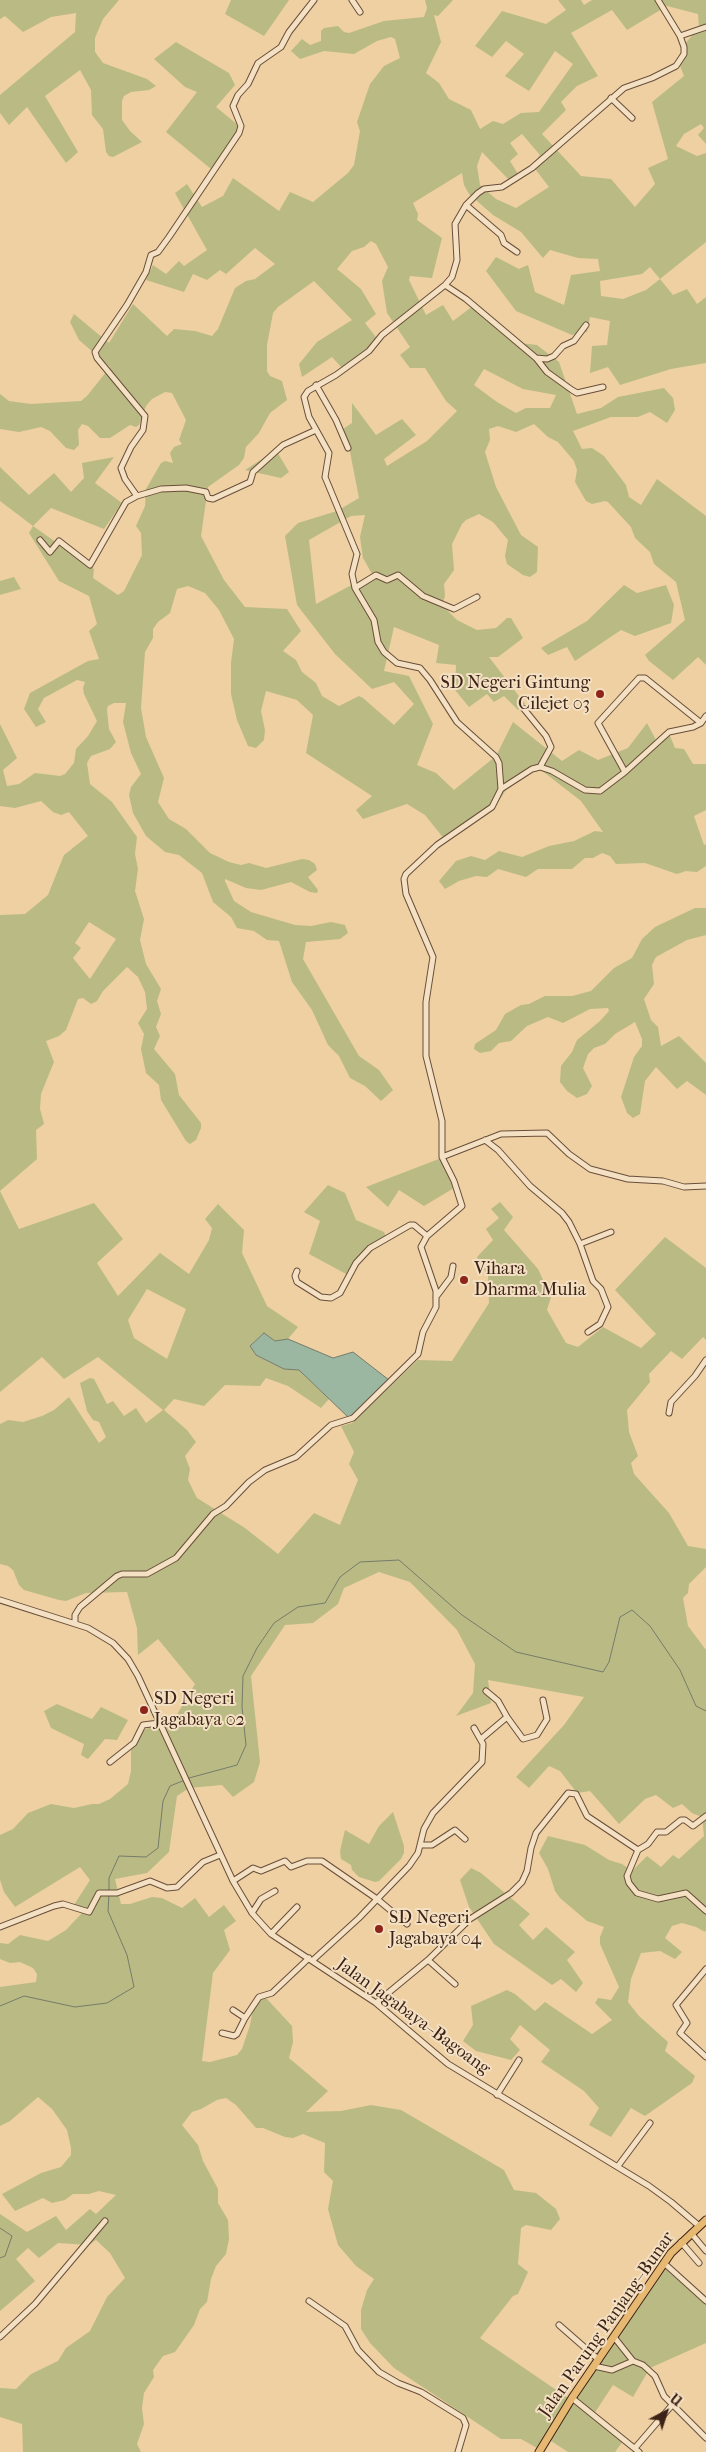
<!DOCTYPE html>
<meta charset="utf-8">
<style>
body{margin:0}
#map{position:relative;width:706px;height:2452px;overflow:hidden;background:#eed0a3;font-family:"IM FELL French Canon",serif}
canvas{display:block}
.north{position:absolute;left:641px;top:2387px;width:50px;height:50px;-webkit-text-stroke:4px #f4e0c3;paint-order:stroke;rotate:40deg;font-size:14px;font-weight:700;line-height:20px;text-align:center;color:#3d2317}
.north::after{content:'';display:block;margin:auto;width:18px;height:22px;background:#3d2317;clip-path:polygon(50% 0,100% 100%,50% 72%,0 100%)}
</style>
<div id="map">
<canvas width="706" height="2452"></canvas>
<div class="north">U</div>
</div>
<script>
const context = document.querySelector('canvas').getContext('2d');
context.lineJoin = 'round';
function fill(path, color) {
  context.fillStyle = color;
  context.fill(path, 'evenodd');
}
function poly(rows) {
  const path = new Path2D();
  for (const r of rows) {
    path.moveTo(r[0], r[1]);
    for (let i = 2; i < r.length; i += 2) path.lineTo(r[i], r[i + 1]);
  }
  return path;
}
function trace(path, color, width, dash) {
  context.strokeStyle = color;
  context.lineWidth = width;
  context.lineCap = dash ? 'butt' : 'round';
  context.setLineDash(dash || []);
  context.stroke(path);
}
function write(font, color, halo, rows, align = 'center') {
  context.font = font + ' "IM FELL French Canon",serif';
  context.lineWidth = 4;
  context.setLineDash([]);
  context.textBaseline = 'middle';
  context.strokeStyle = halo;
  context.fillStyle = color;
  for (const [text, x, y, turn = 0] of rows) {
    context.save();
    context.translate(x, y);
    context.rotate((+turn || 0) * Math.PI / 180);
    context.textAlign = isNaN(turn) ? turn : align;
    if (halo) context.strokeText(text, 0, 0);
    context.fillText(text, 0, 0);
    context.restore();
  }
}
fill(poly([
 [0,0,119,0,103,19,95,38,95,52,103,63,147,79,156,86,149,90,131,92,124,96,122,101,122,120,130,131,142,142,113,157,109,156,106,152,103,129,92,115,91,90,80,70,45,96,78,152,66,163,27,107,9,125,0,113,0,95,75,32,76,13,51,17,23,32,5,16,0,19],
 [231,0,289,0,264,36,225,14],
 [425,0,453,0,438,16,434,15,441,42,426,73,439,83,449,99,471,110,480,129,493,121,503,124,521,113,539,112,573,64,555,51,529,91,505,76,524,54,506,41,492,57,475,46,502,11,546,24,566,10,558,0,581,0,584,5,592,0,706,0,706,144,698,135,704,128,701,124,684,134,676,146,697,156,706,153,706,242,660,279,673,295,687,289,697,304,706,297,706,363,671,369,620,385,608,367,590,373,592,346,607,345,610,321,590,317,587,332,572,335,516,311,486,271,496,257,519,269,528,265,535,292,564,305,571,275,600,271,598,259,578,258,550,250,543,258,521,232,493,215,469,194,464,185,462,173,413,203,418,214,417,220,442,238,432,278,410,276,409,280,426,315,443,305,453,321,473,306,498,330,519,343,537,345,559,362,577,414,601,408,618,397,664,388,673,398,675,410,667,423,650,412,638,417,611,417,573,431,582,449,592,448,604,456,626,485,629,497,641,505,657,479,706,516,706,665,698,657,673,680,649,661,645,655,685,620,676,582,654,564,650,552,635,538,631,527,608,502,605,501,592,504,586,501,575,482,577,470,574,461,558,442,548,437,534,424,516,432,498,426,489,429,490,440,485,452,496,487,521,535,538,547,537,572,530,577,523,575,507,564,505,556,508,540,493,522,479,514,466,520,462,524,452,544,454,570,444,584,445,596,442,605,457,620,477,630,496,628,507,618,511,618,523,638,498,657,489,657,525,704,518,710,504,696,494,702,487,694,469,707,455,690,456,665,436,663,439,645,394,627,384,671,409,676,433,724,417,765,436,773,454,790,496,756,513,722,562,761,579,750,598,760,628,748,647,723,657,742,668,731,675,748,684,749,693,764,706,764,706,810,694,816,704,845,706,844,706,866,697,872,686,871,677,874,645,863,616,864,610,856,602,853,593,858,585,858,572,869,538,869,526,877,498,869,487,877,476,876,459,881,445,889,439,881,456,861,471,856,485,860,499,851,522,857,549,846,574,841,595,831,603,832,581,801,541,770,534,771,506,790,492,811,458,828,445,840,425,815,407,804,363,819,356,810,372,796,306,753,313,715,297,700,266,691,261,711,265,730,264,740,256,748,248,746,237,720,231,694,231,663,234,639,219,610,205,593,188,586,177,589,170,613,158,622,153,629,153,638,145,652,141,708,146,737,164,778,158,802,169,819,186,829,210,853,229,862,241,865,249,863,266,868,302,859,309,860,315,864,317,870,308,877,318,890,317,893,310,892,291,882,261,890,246,888,225,879,225,881,234,901,251,912,295,925,311,926,331,922,345,925,348,933,340,939,306,942,303,959,359,1056,379,1070,393,1090,381,1101,365,1086,350,1078,339,1056,328,1045,312,1010,292,982,279,941,267,940,254,931,237,928,231,917,213,902,202,873,179,855,165,852,146,836,133,813,129,795,131,787,141,774,131,753,123,722,126,703,114,703,108,706,107,710,109,729,116,742,110,749,91,756,87,763,90,784,112,802,137,837,135,854,138,869,135,891,144,919,140,940,146,964,161,989,157,1001,161,1014,156,1027,160,1036,154,1049,175,1074,179,1095,201,1123,201,1128,196,1140,190,1144,186,1141,161,1100,159,1085,146,1073,141,1049,144,1034,138,1023,147,1009,145,992,138,977,127,967,103,991,97,1001,91,1004,83,998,78,999,66,1030,59,1036,46,1041,54,1062,41,1094,40,1109,44,1124,36,1130,37,1159,0,1191,19,1229,94,1203,123,1239,97,1263,118,1296,160,1253,189,1274,209,1240,212,1228,205,1219,218,1204,244,1230,242,1253,267,1306,298,1327,288,1339,275,1341,264,1333,250,1346,256,1355,284,1369,299,1370,329,1399,321,1408,288,1386,266,1378,260,1386,225,1385,204,1406,174,1399,164,1410,187,1430,196,1442,185,1456,190,1469,188,1480,197,1498,245,1528,278,1554,314,1513,340,1525,358,1480,349,1464,354,1452,341,1426,352,1423,359,1416,358,1409,361,1406,365,1410,418,1360,452,1361,489,1303,488,1276,477,1257,493,1240,486,1229,499,1218,491,1209,500,1202,513,1217,504,1230,538,1269,551,1297,547,1310,566,1343,578,1347,603,1327,641,1348,656,1334,615,1290,665,1237,706,1268,706,1340,703,1337,682,1359,671,1351,649,1374,650,1382,627,1410,629,1432,638,1456,631,1463,634,1474,669,1513,688,1546,706,1549,706,1567,689,1584,688,1593,683,1598,688,1626,706,1650,706,1930,705,1932,696,1927,682,1923,672,1926,665,1938,682,1952,675,1959,660,1951,641,1953,631,1979,628,2002,639,2016,668,2042,665,2051,695,2076,692,2083,645,2116,631,2108,611,2137,589,2125,599,2108,584,2091,541,2062,550,2050,520,2025,510,2039,520,2050,511,2060,476,2051,463,2041,473,2025,471,2006,507,1990,515,1994,535,2011,545,2002,592,2034,612,2020,595,2003,598,1998,611,2000,619,1987,600,1944,600,1937,604,1927,587,1921,560,1898,555,1891,548,1869,539,1853,548,1836,585,1845,609,1860,622,1864,632,1871,647,1856,661,1867,673,1855,679,1859,704,1836,702,1817,692,1813,682,1804,673,1808,656,1795,645,1799,619,1824,590,1791,577,1793,560,1771,549,1766,529,1788,516,1777,564,1725,584,1697,488,1680,491,1703,456,1716,473,1693,475,1664,457,1630,410,1582,379,1572,344,1588,338,1604,313,1623,285,1625,251,1676,260,1762,254,1782,233,1797,222,1785,189,1788,177,1796,169,1852,147,1873,115,1879,121,1904,130,1904,152,1897,162,1898,182,1908,195,1898,209,1917,224,1905,236,1921,224,1930,230,1950,213,1973,202,2061,210,2062,237,2055,242,2049,250,2025,254,2004,259,1998,267,1999,292,2026,293,2042,289,2058,328,2091,306,2112,341,2111,371,2105,401,2110,504,2170,514,2190,536,2193,556,2209,560,2219,551,2230,526,2225,521,2228,518,2264,528,2272,518,2294,513,2296,480,2338,571,2400,662,2264,706,2303,706,2343,650,2368,633,2397,613,2385,592,2417,623,2441,615,2452,568,2452,545,2437,537,2448,521,2439,501,2439,394,2368,370,2343,361,2329,361,2310,367,2290,374,2279,356,2266,338,2245,328,2209,333,2181,324,2172,325,2143,303,2134,293,2138,285,2137,263,2128,256,2128,236,2105,226,2098,217,2100,201,2109,192,2112,182,2125,198,2145,203,2161,218,2189,218,2203,228,2220,229,2239,226,2254,216,2266,211,2279,207,2302,200,2309,194,2325,175,2352,163,2356,153,2370,154,2377,144,2393,142,2408,144,2424,137,2444,141,2452,23,2452,22,2424,0,2417,0,2388,16,2389,31,2374,58,2361,66,2348,90,2331,107,2297,125,2278,110,2253,96,2240,89,2245,58,2243,39,2258,28,2248,16,2259,35,2281,0,2311,0,2214,27,2232,56,2216,66,2230,90,2209,96,2214,116,2195,99,2191,89,2194,73,2194,65,2200,52,2203,43,2198,15,2211,2,2194,41,2173,61,2167,71,2155,71,2148,67,2130,52,2109,38,2097,10,2121,0,2126,0,1987,36,1982,37,1974,33,1968,20,1962,10,1963,0,1959,0,1943,8,1944,20,1935,48,1941,66,1930,81,1914,82,1911,74,1905,90,1880,80,1867,15,1907,4,1892,0,1880,0,1835,13,1829,28,1813,51,1804,74,1808,92,1804,99,1804,110,1799,128,1784,131,1771,131,1749,141,1731,156,1725,169,1728,195,1684,158,1639,138,1655,137,1628,127,1592,86,1593,66,1601,59,1600,24,1590,19,1585,13,1570,8,1566,0,1564,0,1424,8,1420,23,1422,42,1416,54,1410,69,1397,99,1443,106,1437,99,1422,93,1420,87,1411,80,1383,90,1378,94,1379,107,1404,113,1401,124,1416,136,1408,146,1423,163,1410,98,1357,64,1379,42,1357,0,1392,0,915,25,914,48,895,64,855,88,836,69,812,61,815,53,812,41,801,15,808,0,806,0,724,17,758,3,770,7,786,19,784,35,773,60,776,65,774,74,763,76,749,88,736,97,721,84,694,83,688,85,682,77,680,44,698,38,709,46,722,36,727,24,709,30,693,88,661,99,659,89,631,97,624,89,596,59,581,29,533,33,526,0,501,0,467,29,495,54,473,71,492,84,478,82,463,114,457,95,483,122,503,104,529,51,508,33,526,94,569,93,578,118,595,124,591,142,555,141,533,136,526,145,506,146,489,161,463,165,461,173,463,170,453,174,447,182,444,179,440,186,420,172,393,165,392,152,399,146,406,139,425,136,427,130,425,110,438,100,438,88,426,82,424,78,430,79,445,74,450,66,448,50,431,41,427,19,432,0,429,0,394,9,401,31,404,81,401,87,396,110,367,79,340,70,322,74,314,109,343,133,304,167,336,174,329,195,331,212,336,218,329,235,288,246,281,255,279,275,264,255,248,226,274,220,270,207,280,193,274,184,292,146,280,153,265,166,274,179,261,184,266,207,250,175,193,187,184,202,207,223,196,233,178,279,211,290,192,313,202,348,173,354,165,360,131,357,122,370,84,384,66,400,58,395,39,391,37,377,41,354,54,324,51,300,59,291,51,302,39,310,45,321,41,321,31,324,28,338,26,344,32,349,33,384,21,424,17,427,8],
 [667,6,698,14,699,27,684,45,679,63,684,76,652,102,668,159,648,168,655,184,635,207,611,179,581,176,542,134,566,110,561,102,577,86,598,76,571,33,612,10,627,30],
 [522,134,540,155,532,165,549,187,516,208,496,199,480,185,477,166,482,152,509,180,518,174,510,161,518,154,510,143],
 [371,241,376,244,388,267,382,281,387,313,410,347,400,355,410,368,425,368,446,401,457,411,427,441,387,466,384,459,416,435,402,419,376,435,352,403,352,423,340,431,350,452,359,498,337,511,298,523,285,536,297,605,335,654,372,689,394,682,414,704,394,725,363,698,359,696,339,706,322,696,316,683,302,672,296,660,283,651,301,631,287,609,245,607,224,580,201,536,208,487,239,465,244,458,246,447,259,433,270,413,287,400,282,381,270,376,267,371,267,345,273,313,278,307,314,281,352,320,317,342,299,364,302,377,332,357,342,368,379,341,365,323,376,314,361,289,337,269,352,251,364,247],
 [650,267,660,279,646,290,623,299,601,296,600,281,642,274],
 [484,369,523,389,556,395,550,408,526,408,516,413,497,402,474,385],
 [365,515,360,537,363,558,372,574,316,604,309,540,351,516],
 [89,922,116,939,90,979,73,958,81,948,75,943],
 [147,1289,186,1309,167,1359,134,1338,128,1320],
 [176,42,229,73,235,85,216,107,238,125,240,131,211,169,166,132,197,92,185,87,154,59],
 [276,450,289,472,281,478,245,470],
 [14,577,21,589,0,595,0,581],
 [624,585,637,593,666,585,674,605,671,623,635,636,621,630,575,661,567,647,548,655,541,648,587,621],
 [695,908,706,908,706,935,687,940,656,957,652,965,654,984,644,999,651,1020,658,1027,661,1046,679,1036,706,1063,706,1095,687,1081,677,1089,656,1067,645,1081,640,1114,633,1118,627,1113,621,1097,634,1057,642,1046,642,1039,635,1022,615,1034,605,1044,594,1048,588,1054,583,1068,592,1086,587,1094,577,1098,567,1091,560,1082,561,1066,572,1052,577,1040,600,1021,609,1011,608,1008,590,1009,563,1023,548,1017,527,1026,511,1041,499,1043,491,1051,480,1053,474,1049,475,1044,496,1030,505,1014,521,1005,529,1004,545,996,572,996,591,991,614,968,632,958,642,939,655,927],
 [444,1157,454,1188,424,1206,399,1190,388,1207,366,1187],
 [328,1185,345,1193,356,1220,384,1232,388,1241,366,1250,348,1275,309,1254,320,1221,304,1212],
 [57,1704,92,1719,101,1707,128,1720,117,1740,105,1739,88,1759,81,1755,84,1744,51,1728,44,1711],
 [393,1812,404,1846,404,1853,401,1859,379,1881,375,1882,359,1877,352,1870,351,1865,341,1859,340,1851,345,1830,369,1844,379,1826],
 [471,1868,481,1873,530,1914,519,1925,533,1940,546,1927,575,1952,567,1960,583,1983,576,1992,561,1979,552,1985,494,1944,469,1907,460,1880]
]), '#babb84');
const water = poly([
 [264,1333,275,1341,288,1339,333,1358,353,1352,389,1380,349,1418,299,1370,284,1369,256,1355,250,1346,264,1333]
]);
fill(water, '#9bb7a1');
trace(water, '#757c6a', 1);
trace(poly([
 [189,1778,237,1765,246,1745,242,1707,243,1676,257,1648,274,1623,298,1607,325,1603,340,1577,360,1562,399,1560,462,1615,516,1652,603,1672,609,1662,620,1617,632,1610,650,1626,680,1670,696,1706,706,1711],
 [109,1890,109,1878,119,1856,146,1857,158,1848,163,1801,170,1786,185,1780],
 [0,2006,24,1996,75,2007,107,2003,134,1987,127,1955,108,1911,109,1894],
 [0,2228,12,2236,5,2256,0,2258]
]), '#757c6a', 1);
const minor = poly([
 [352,0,360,12],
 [658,0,680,36],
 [611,98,632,118],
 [466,205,501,235,504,243,517,252],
 [445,285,466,299,536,358,547,372,572,390,577,393,603,387],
 [536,358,547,359,554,356,563,346,574,341,586,325],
 [316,385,336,420,348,448],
 [137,496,125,479,121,468,131,447,143,430,145,416,97,358,95,352,127,305,146,272,151,255,158,252,169,237,239,133,241,126,233,106,238,95,248,84,258,63,281,47,289,32,314,0],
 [40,540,50,552,59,541,90,565,126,502,137,496,161,489,186,488,206,492,208,498,213,499,250,482,253,472,283,445,316,430],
 [355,588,376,575,387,580,398,575,423,596,454,609,477,597],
 [524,709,546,736,551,747,540,767],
 [625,772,598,723,639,678,645,678,701,723],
 [501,789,499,763,496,757,457,722,430,680,420,668,397,663,384,652,378,642,374,620,355,588,352,574,357,554,325,477,329,453,309,417,304,397,308,391,336,375,369,351,382,335,445,285,452,277,457,260,455,224,466,205,478,193,484,189,502,187,532,168,624,88,652,78,676,66,684,54,684,47,680,36,706,27],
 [485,1140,498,1150,530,1186,562,1213,569,1222,580,1244,593,1281,601,1289,608,1307,600,1324,588,1332],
 [442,1157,501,1134,547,1133,569,1154,590,1169,628,1179,663,1181,684,1187,706,1186],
 [580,1244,611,1232],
 [297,1271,295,1276,297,1282,321,1297,331,1298,340,1293,356,1263,370,1248,410,1225,414,1225,427,1236],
 [436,1297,451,1277,453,1266],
 [669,1413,671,1402,695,1376,706,1360],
 [0,1600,88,1628,113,1643,128,1659,138,1676,233,1881,252,1913,271,1934,376,2003,448,2064,649,2186,671,2202,698,2225],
 [75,1623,75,1615,80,1607,117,1576,122,1574,147,1574,176,1558,213,1514,226,1506,249,1482,265,1470,296,1457,331,1425,353,1418,418,1354,423,1332,436,1307,436,1291,421,1247,427,1236,462,1206,454,1181,442,1157,442,1121,426,1056,426,1002,433,957,406,894,404,879,406,874,437,845,492,807,501,789,532,769,540,767,552,771,585,790,600,791,625,772,669,732,693,727,701,723,706,716],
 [486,1691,498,1701,507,1717],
 [481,1739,507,1717,523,1739,537,1735,547,1719,543,1700],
 [110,1762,134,1743,143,1725,159,1723],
 [420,1845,424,1829,433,1813,482,1762,483,1744,474,1728],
 [638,1850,627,1876,629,1883,637,1893,658,1899,686,1893,706,1911],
 [233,1881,253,1868,261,1871,285,1861,291,1867,307,1861,322,1861,377,1899,407,1924],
 [252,1913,261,1899,275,1891],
 [0,1927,54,1906,63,1904,89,1912,99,1893,117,1893,150,1881,167,1888,177,1887,203,1862,220,1855],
 [271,1934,297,1907],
 [313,1960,359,1918,409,1866,418,1853,420,1845,432,1845,455,1830,465,1839],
 [428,1960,455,1984],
 [706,1969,676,2005,687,2023,680,2033,706,2057],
 [376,2003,428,1960,470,1919,511,1893,522,1882,527,1871,531,1848,536,1833,568,1793,576,1794,587,1816,638,1850,648,1844,657,1832,666,1832,681,1820,685,1820,693,1826,706,1816],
 [233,2010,245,2018,259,1997,272,1993,309,1958],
 [222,2033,234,2036,237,2034,245,2018],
 [497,2095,519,2060],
 [618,2166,650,2123],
 [691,2233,706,2251],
 [681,2242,699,2263],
 [664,2263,706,2301],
 [309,2301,345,2326,358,2350,379,2372,398,2383,421,2392,463,2418,466,2425,458,2452],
 [559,2325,599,2360],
 [0,2337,35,2304,105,2221],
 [614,2337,633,2361],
 [594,2366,612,2370,633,2361,643,2365,655,2376,664,2396,706,2438],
 [572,2398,639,2452],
 [635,2448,673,2404]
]);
const major = poly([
 [539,2452,572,2398,671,2253,706,2220]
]);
trace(minor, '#694e3a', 7);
trace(major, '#3d2317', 9);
trace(minor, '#f4e0c3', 5);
trace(major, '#e7b872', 7);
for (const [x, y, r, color] of [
 [600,694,5,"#8f2418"],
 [464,1280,5,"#8f2418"],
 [144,1710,5,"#8f2418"],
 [379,1929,5,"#8f2418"]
]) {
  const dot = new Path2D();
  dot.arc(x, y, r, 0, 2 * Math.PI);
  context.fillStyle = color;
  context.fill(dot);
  trace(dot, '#f4e0c3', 2);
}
write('18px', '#3d2317', '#f4e0c3', [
 ["SD Negeri Gintung",590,684,"right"],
 ["Cilejet 03",590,705,"right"],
 ["Vihara",474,1270],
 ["Dharma Mulia",474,1291],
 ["SD Negeri",154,1700],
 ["Jagabaya 02",154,1721],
 ["SD Negeri",389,1919],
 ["Jagabaya 04",389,1940]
], 'left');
write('18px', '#3d2317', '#f4e0c3', [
 ["Jalan Jagabaya–Bagoang",413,2017,36],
 ["Jalan Parung Panjang–Bunar",607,2325,-55]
]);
</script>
